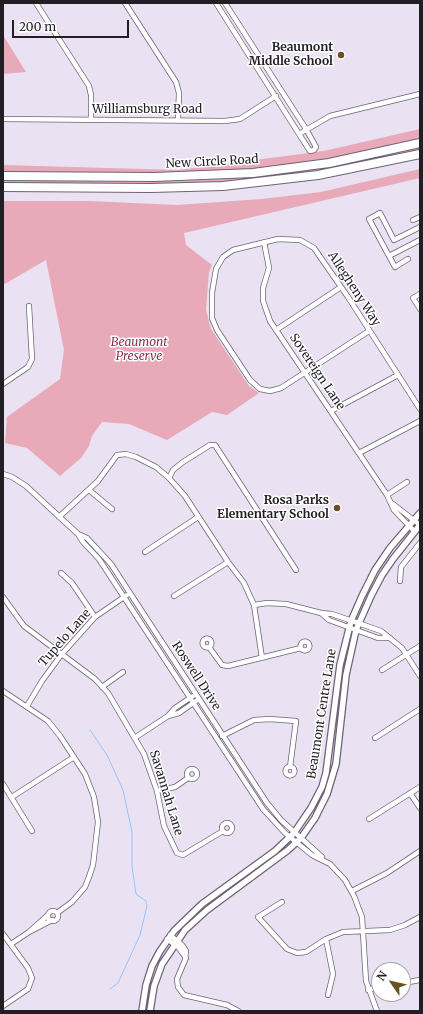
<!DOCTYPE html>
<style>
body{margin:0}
#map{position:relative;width:423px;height:1014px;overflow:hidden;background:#eae1f3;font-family:Merriweather,serif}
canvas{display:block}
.frame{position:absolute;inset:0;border:4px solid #211e24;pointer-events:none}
.north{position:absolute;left:371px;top:962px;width:40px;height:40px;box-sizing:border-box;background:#fff;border:1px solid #a6a5a7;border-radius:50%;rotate:304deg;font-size:11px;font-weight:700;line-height:16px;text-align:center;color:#211e24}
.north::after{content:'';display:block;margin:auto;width:14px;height:18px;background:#695222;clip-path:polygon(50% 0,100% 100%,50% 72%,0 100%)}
.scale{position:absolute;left:12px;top:20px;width:117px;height:18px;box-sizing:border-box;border:2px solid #211e24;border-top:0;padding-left:5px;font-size:12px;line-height:14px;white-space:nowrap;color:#211e24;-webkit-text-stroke:3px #fff;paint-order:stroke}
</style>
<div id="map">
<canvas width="423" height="1014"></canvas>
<div class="frame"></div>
<div class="north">N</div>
<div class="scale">200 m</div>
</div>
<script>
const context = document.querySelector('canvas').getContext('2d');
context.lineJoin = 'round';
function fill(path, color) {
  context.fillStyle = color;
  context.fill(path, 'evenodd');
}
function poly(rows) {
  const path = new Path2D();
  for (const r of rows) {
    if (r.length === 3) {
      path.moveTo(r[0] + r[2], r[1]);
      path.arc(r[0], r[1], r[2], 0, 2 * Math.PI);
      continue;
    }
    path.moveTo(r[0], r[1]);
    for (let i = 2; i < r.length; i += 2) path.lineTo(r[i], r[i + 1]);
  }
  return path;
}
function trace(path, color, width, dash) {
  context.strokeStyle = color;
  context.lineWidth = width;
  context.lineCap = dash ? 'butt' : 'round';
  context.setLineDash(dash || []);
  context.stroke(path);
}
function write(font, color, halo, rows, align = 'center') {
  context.font = font + ' Merriweather,serif';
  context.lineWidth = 3;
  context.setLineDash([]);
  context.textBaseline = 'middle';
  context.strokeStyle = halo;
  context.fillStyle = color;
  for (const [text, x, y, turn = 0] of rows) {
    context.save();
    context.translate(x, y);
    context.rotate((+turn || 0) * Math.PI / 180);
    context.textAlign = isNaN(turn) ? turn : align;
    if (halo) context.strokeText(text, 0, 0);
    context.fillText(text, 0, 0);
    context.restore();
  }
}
fill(poly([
 [3,35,26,72,3,74],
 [420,129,420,140,342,157,250,169,179,174,3,173,3,165,179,170,324,151],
 [420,147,420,152,309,175,247,182,168,185,3,184,3,180,143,182,247,178,311,170],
 [420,169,420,178,184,233,186,245,212,265,209,272,206,310,211,329,249,386,259,393,227,415,212,412,167,440,129,424,102,422,92,436,89,446,81,458,60,476,27,448,5,443,7,417,60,379,64,350,46,260,3,285,3,201,89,201,177,205,262,199,321,192]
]), '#e8a9b9');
trace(poly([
 [90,730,107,755,123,790,132,832,132,866,136,894,146,901,147,906,140,935,118,983,110,989]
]), '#94c3fe', 1);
const minor = poly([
 [36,3,89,86,91,95,91,120],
 [125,3,176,82,179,93,178,120],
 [216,3,299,134,310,151,314,150,316,147,306,129,225,3],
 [3,119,225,121,240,119,276,96],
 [299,134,330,116,420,94],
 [413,220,420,217],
 [420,227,394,240,380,213,369,219,389,256,420,240],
 [264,242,269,268,263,288,263,301,270,321,387,495,394,510,414,531],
 [389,256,395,267,408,259],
 [420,294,413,298,420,309],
 [276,330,341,287],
 [369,331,281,388,270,391,260,389,250,380,217,330,212,318,212,293,216,269,223,257,233,250,278,239,300,240,314,248,348,297,420,409],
 [3,384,28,367,32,359,29,306],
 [331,411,398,375],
 [359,453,420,421],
 [3,474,12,477,26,486,78,534,83,542,99,559,263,809,285,833,312,855,330,864,345,880,354,896,362,917,366,981,377,1011],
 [169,478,173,470,183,462,210,445,215,445,296,570],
 [89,490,112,509],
 [387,495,407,482],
 [393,504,420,525],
 [59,517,98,481,117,455,126,454,136,457,156,467,169,478,185,496,228,562,244,583,254,605,262,658],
 [78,534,87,538,111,564,267,803,281,820,322,857],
 [145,552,198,517],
 [61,573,72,583,95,617],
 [400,581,401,567,420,543],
 [174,596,228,562],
 [3,597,24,626,95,679,108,693,144,754,157,791,164,826,177,853,183,855,223,831],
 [254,605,267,603,286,604,321,613,332,614,381,631,402,648,420,676],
 [321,613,329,620,378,638,390,638],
 [207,643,4.5],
 [305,646,4.5],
 [209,647,222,665,228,666,301,648],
 [382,670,420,646],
 [102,687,123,672],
 [3,691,48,721,60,736,85,774,94,797,98,822,93,865,89,877,85,887,72,902,57,913],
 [27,706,42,681,61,655,95,617,127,595],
 [168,716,175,708,193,696],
 [222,736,254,720,270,719,296,721,290,767],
 [136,737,168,716,179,713,196,701],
 [375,738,420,709],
 [290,771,4.5],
 [192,774,5],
 [3,784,32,831],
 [157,791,175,787,188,778],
 [410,793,420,808],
 [12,797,74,757],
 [369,819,420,787],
 [227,828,5],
 [352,891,387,873,420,851],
 [282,902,258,917,287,949,297,953,306,952,326,939,343,932,390,930,405,925,420,917],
 [53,916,5],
 [29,932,52,920],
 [3,934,28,968,32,978,28,989,3,1006],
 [170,935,182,945,186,951,185,960,177,979,178,987,184,995,227,1005,238,1011],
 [167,939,178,947,186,958],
 [326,939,333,974,328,995],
 [11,944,29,932,48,915],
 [403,983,420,980],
 [368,990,379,987]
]);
const tertiary = poly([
 [142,1011,146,985,152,966,160,951,174,931,202,904,275,851,294,833,311,808,322,787,326,773,340,665,351,621,362,596,375,570,390,548,420,513],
 [150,1011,154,986,162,964,185,930,207,910,288,850,301,838,315,818,327,794,336,764,346,675,356,630,371,596,382,575,393,559,420,525]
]);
const motorway = poly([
 [3,176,154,177,253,173,329,163,420,143],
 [3,187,151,188,223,186,318,175,420,154]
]);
trace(minor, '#6c6474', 6);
trace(tertiary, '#6c6474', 8);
trace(motorway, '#6c6474', 10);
trace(minor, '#fff', 4.5);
trace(tertiary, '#fff', 5.5);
trace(motorway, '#fff', 8);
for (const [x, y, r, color] of [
 [341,55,4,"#695222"],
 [337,508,4,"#695222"]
]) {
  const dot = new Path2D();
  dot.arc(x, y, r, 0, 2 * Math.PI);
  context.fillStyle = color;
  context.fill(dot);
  trace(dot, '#fff', 1.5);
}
write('bold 12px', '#211e24', '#fff', [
 ["Beaumont",333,48],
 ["Middle School",333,62],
 ["Rosa Parks",329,501],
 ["Elementary School",329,515]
], 'right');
write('12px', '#211e24', '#fff', [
 ["Williamsburg Road",147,110],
 ["New Circle Road",212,162,-3],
 ["Allegheny Way",354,289,57],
 ["Sovereign Lane",317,372,56],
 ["Tupelo Lane",65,638,-49],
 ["Roswell Drive",196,676,57],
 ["Beaumont Centre Lane",322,714,-81],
 ["Savannah Lane",166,793,73]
]);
write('italic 12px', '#8c3151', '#fff', [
 ["Beaumont",139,343],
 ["Preserve",139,357]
]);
</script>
